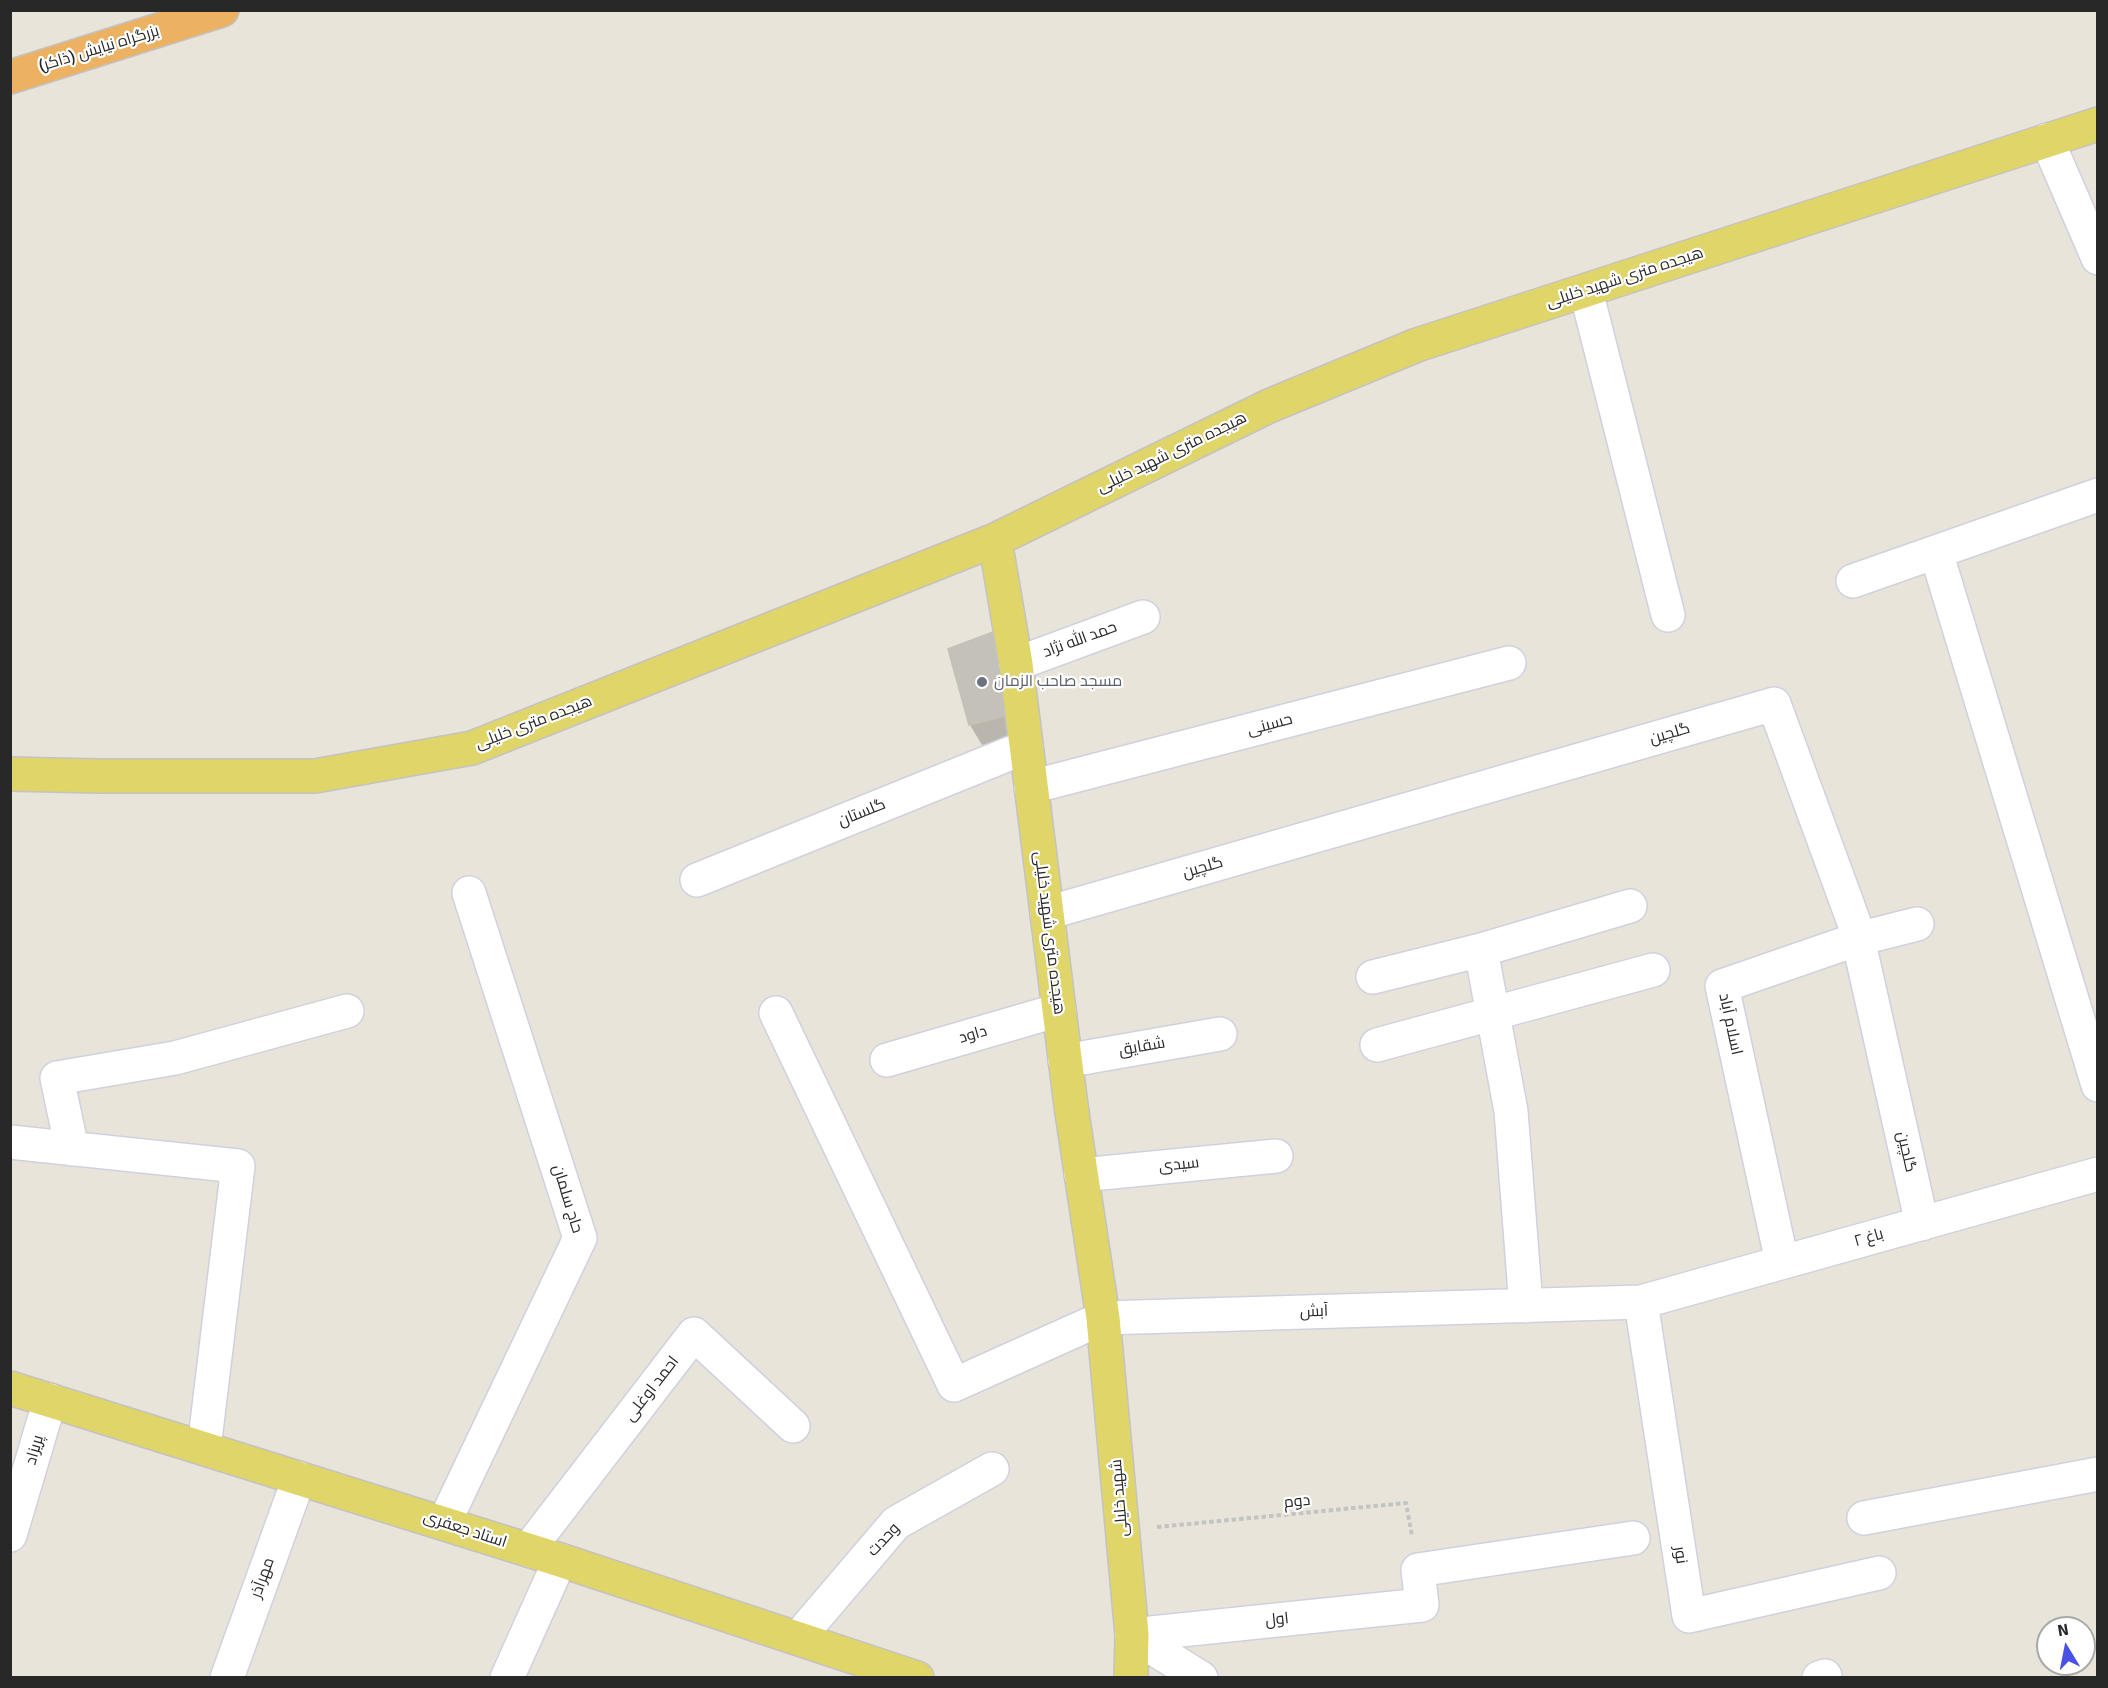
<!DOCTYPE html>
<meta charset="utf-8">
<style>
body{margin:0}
#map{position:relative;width:2108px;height:1688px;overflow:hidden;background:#e9e4da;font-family:Signika,sans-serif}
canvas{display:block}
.frame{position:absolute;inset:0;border:12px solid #282828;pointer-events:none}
.north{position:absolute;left:2036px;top:1616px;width:60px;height:60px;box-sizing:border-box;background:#fff;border:2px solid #a9a9a9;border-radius:50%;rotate:350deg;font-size:16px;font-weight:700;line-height:24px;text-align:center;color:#282828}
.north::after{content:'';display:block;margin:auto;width:21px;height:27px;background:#4b51e5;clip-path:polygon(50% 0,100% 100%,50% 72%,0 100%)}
</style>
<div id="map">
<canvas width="2108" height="1688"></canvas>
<div class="frame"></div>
<div class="north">N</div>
</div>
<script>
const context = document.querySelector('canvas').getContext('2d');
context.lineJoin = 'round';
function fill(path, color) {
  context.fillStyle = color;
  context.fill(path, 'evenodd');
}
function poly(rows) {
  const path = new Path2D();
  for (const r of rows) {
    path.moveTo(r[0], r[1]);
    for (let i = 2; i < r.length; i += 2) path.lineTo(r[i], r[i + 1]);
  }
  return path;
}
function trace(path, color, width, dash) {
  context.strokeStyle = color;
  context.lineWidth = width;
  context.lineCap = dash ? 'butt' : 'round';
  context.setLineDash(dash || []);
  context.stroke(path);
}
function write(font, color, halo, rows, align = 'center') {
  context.font = font + ' Signika,Cairo,sans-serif';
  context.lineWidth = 4.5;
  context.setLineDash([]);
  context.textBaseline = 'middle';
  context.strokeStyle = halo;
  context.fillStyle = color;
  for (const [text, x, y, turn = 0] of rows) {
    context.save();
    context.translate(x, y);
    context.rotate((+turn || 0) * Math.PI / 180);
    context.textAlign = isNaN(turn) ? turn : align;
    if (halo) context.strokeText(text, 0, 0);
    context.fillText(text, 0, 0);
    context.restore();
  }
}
fill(poly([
 [950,650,1023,735,982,745,970,725]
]), '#0003');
const building = poly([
 [1001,629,1013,714,969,725,948,649,1001,629]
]);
fill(building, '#c4c1ba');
trace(building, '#c3c0b5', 1.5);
const minor = poly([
 [2047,140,2098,258],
 [1586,291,1668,615],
 [1936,552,2098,1085],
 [1853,581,2098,495],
 [1016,664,1143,617],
 [1031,787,1509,663],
 [697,880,1026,747],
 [1047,913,1774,704,1855,925,1922,1224],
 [1481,950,1511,1111,1526,1306],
 [1373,977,1481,950,1630,906],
 [776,1013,954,1385,1103,1318,1641,1302,2098,1174],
 [1377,1045,1653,970],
 [887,1060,1059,1010],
 [1065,1061,1220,1034],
 [10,1142,238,1166,204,1448],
 [72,1149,57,1078,175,1058,347,1011],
 [1081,1175,1276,1156],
 [1782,1262,1722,986,1858,939,1917,924],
 [1641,1302,1689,1616,1879,1573],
 [1864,1518,2098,1474],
 [444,1523,580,1238,469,893],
 [10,1535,50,1400],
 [528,1550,694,1334,793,1426],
 [1132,1635,1422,1605,1418,1570,1633,1538],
 [1132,1635,1201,1678],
 [798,1638,896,1523,992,1469],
 [227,1678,299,1478],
 [507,1678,560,1560],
 [1819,1678,1825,1676]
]);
const major = poly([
 [995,540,1016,664,1071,1106,1103,1318,1132,1635,1131,1678],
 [10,774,98,776,315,776,472,748,995,540,1269,406,1417,345,2098,124],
 [10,1388,560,1560,917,1678]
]);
const highway = poly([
 [10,77,222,10]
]);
trace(minor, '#d0d1df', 36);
trace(major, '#c3c3c3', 36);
trace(highway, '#c3c3c3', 36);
trace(poly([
 [1157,1527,1406,1503,1412,1536]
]), '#c3c3c3', 4, [4.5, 3]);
trace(minor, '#fff', 33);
trace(major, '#e0d568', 33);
trace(highway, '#ecb262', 33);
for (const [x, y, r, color] of [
 [982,682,6,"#6b7280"]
]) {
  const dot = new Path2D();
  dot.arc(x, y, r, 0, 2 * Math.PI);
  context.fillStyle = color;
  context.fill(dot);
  trace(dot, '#fff', 2);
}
write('16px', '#282828', '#fff', [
 ["بزرگراه نیایش (ذاکر)",99,49,-17],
 ["هیجده متری شهید خلیلی",1625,278,-18],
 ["هیجده متری شهید خلیلی",1172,453,-26],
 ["حمد الله نژاد",1080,640,-20],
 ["هیجده متری خلیلی",534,723,-21],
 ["حسینی",1270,725,-15],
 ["گلچین",1670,734,-16],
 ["گلستان",862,813,-22],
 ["گلچین",1203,868,-16],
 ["هیجده متری شهید خلیلی",1049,933,83],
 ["اسلام آباد",1730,1024,78],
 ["داود",973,1035,-16],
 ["شقایق",1142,1047,-10],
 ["گلچین",1906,1152,77],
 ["سیدی",1179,1165,-6],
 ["حاج سلمان",567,1199,73],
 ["باغ ۲",1869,1238,-16],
 ["آبش",1314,1312,-2],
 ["احمد اوغلی",652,1389,-52],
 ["پریزاد",35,1450,-74],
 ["شهید خلیلی",1120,1498,-95],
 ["دوم",1297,1502,-6],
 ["استاد جعفری",465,1530,18],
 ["وحدت",884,1540,-47],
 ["نور",1680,1555,81],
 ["مهرآذر",263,1578,-70],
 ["اول",1277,1620,-6]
]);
write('16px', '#5b616d', '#fff', [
 ["مسجد صاحب الزمان",994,682]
], 'left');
</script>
